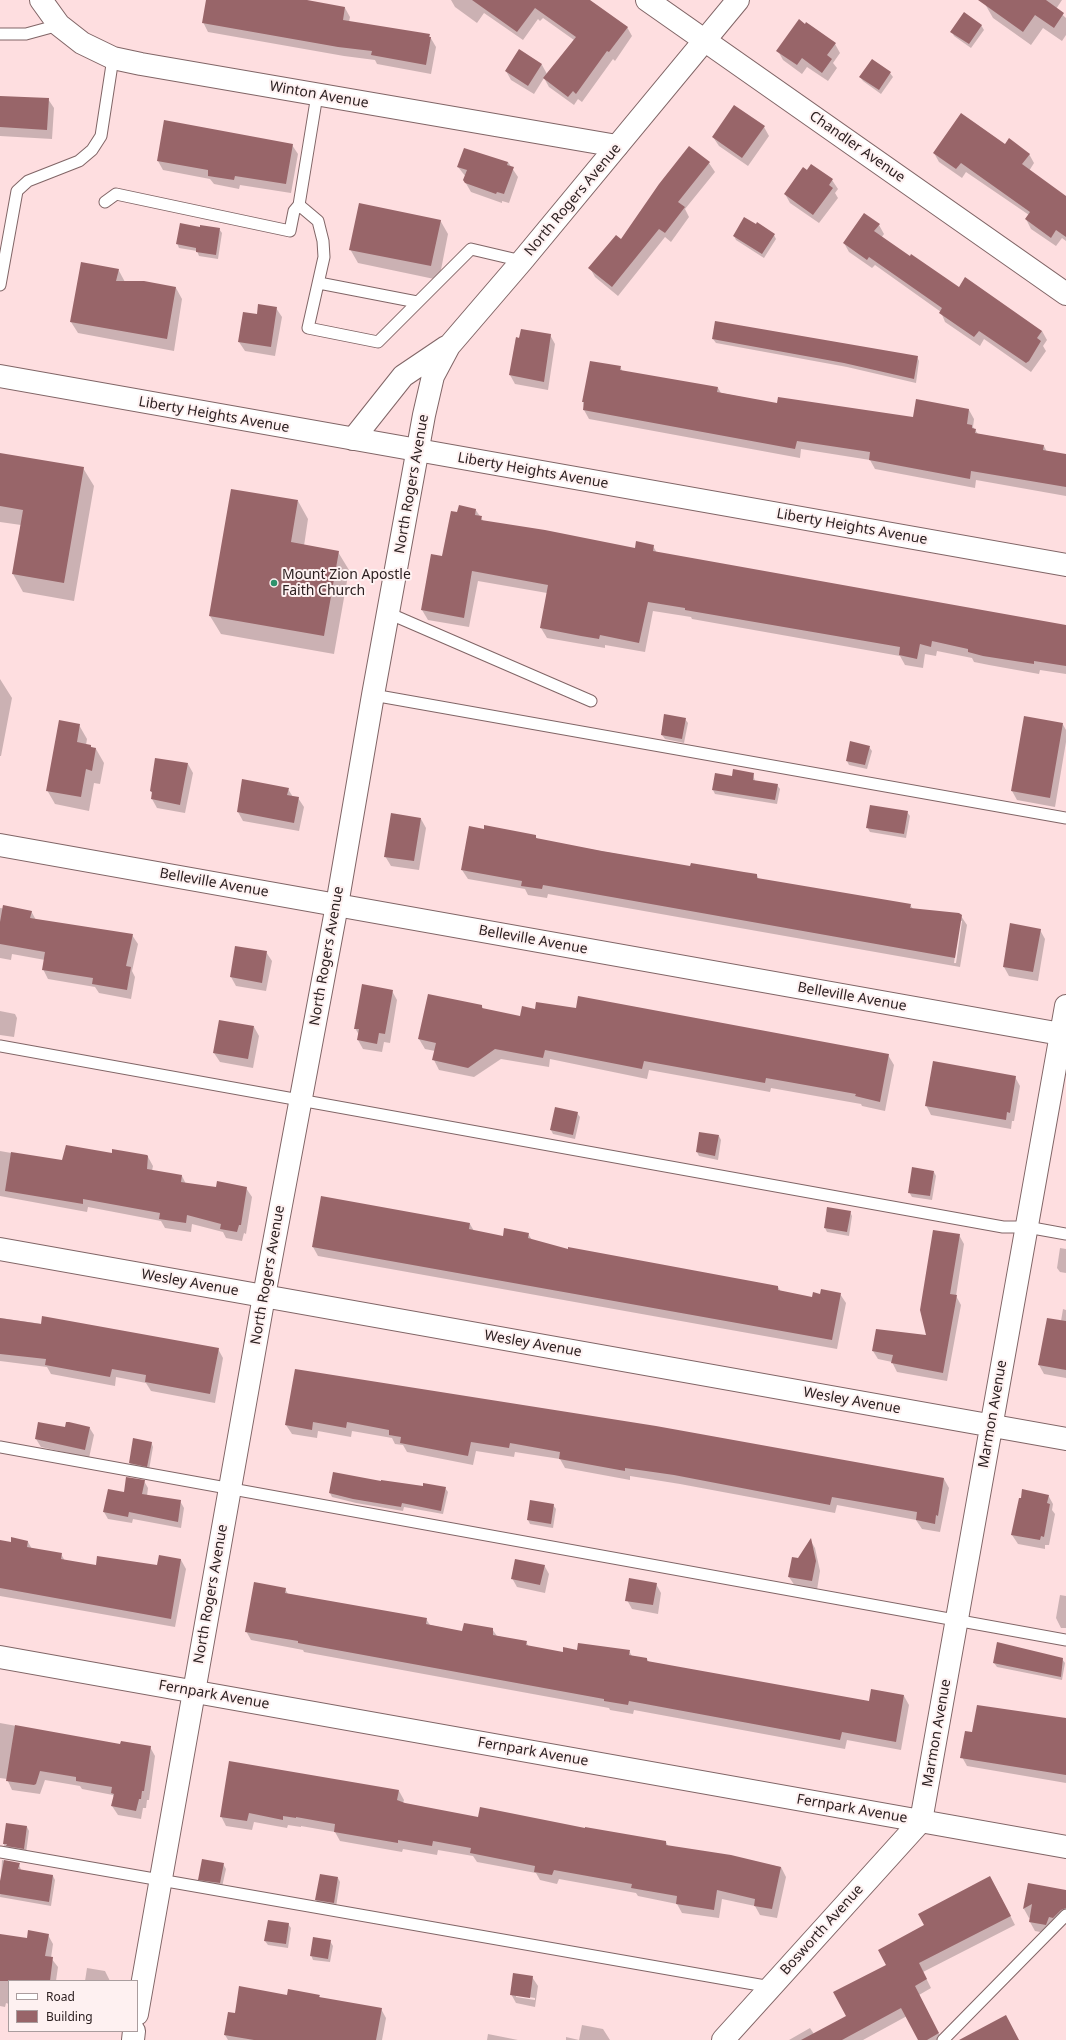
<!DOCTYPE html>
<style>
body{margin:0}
#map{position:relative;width:1066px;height:2040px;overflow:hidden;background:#fedee0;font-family:"Noto Sans",sans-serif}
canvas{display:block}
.legend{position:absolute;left:8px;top:1980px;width:130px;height:52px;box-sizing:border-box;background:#fef1f1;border:1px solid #aa9d9e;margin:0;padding:5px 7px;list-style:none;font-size:12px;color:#2c2021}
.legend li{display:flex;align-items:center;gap:8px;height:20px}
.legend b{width:20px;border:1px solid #aa9d9e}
</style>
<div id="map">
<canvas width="1066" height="2040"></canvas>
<ul class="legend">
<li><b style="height:5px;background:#fff"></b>Road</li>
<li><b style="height:11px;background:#986569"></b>Building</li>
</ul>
</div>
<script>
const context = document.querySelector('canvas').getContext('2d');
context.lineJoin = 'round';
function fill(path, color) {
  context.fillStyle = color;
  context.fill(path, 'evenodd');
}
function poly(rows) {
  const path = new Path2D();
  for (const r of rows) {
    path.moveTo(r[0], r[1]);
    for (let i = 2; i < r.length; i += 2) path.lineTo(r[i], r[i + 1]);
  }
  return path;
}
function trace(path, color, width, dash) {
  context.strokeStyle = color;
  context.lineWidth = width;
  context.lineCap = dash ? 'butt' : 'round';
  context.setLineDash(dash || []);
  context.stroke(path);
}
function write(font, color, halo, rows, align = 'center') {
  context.font = font + ' "Noto Sans",sans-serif';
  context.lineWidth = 4;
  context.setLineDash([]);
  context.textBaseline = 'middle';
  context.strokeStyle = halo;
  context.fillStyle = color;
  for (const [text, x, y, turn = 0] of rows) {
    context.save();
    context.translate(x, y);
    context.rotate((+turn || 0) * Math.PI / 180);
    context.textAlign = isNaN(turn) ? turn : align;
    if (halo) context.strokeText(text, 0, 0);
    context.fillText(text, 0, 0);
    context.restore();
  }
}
fill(poly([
 [207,0,301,0,345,8,350,17,349,22,429,35,436,47,431,74,377,64,375,60,344,56,208,32,203,22],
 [451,0,588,0,627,27,632,36,615,61,613,59,582,102,578,99,574,105,549,87,544,78,534,94,511,80,506,71,519,50,542,65,547,74,574,40,543,18,540,21,538,19,523,40,484,13,477,23,455,7],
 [988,0,1062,0,1056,9,1066,18,1066,35,1062,41,1043,28,1031,45,993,18,985,4],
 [981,25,984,30,971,48,954,36,952,32],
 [835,44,840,53,833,63,837,68,828,81,807,67,802,74,783,60,778,51],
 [890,73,893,77,881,94,863,81,860,77],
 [0,97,48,99,54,108,52,139,0,136],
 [764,127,769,136,748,166,719,146,713,137],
 [292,145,298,154,291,193,240,185,239,189,214,184,210,179,163,170,158,161],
 [1005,145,1029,154,1034,163,1029,171,1066,197,1066,241,1062,238,1056,246,1031,229,1026,219,1029,215,966,172,962,178,939,162,934,153],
 [508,162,518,177,509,203,502,201,502,203,471,192,464,180,466,177,458,167],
 [709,163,715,172,685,209,689,217,671,242,665,237,618,296,595,277,590,268],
 [811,165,832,180,838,189,835,193,838,198,819,223,790,203,785,194],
 [440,220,448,234,439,280,358,263,350,249],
 [879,225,884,234,881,238,959,288,1042,331,1047,340,1043,346,1046,351,1031,372,984,339,980,346,945,322,941,312,875,265,872,268,849,252,844,243],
 [201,228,219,229,222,233,218,259,199,256,197,251,179,248,177,243],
 [774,235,776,239,764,258,736,240,734,236],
 [118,269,125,282,176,288,182,299,174,351,78,333,71,322],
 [276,308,282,317,275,356,245,351,239,342,257,315],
 [550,335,555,344,548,390,515,384,510,375,516,338],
 [713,339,917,357,919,361,916,383,847,367,716,343],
 [620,367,623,372,718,388,721,393,778,404,913,418,969,410,974,419,973,427,978,434,1044,446,1047,452,1066,455,1066,496,976,480,975,488,875,469,870,460,801,449,800,458,589,419,584,410,583,402],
 [0,454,83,468,94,486,74,601,23,592,13,574,21,525,0,522],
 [298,501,308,519,304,546,338,552,349,570,334,654,221,634,210,616],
 [475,509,484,522,636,549,653,546,657,553,1066,626,1066,674,1040,670,1039,674,989,665,974,662,972,658,937,651,936,656,925,654,923,668,905,665,900,656,692,619,691,617,653,611,645,652,605,645,605,648,547,638,541,628,547,593,478,581,469,627,428,620,422,610,458,513],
 [0,679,12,698,1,756,0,756],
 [685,719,688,723,684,743,665,739,662,735],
 [1062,723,1066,730,1066,742,1055,807,1017,800,1012,791],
 [79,725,87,739,86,745,96,749,104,763,100,784,94,783,89,811,55,804,47,790],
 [869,747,872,751,867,769,849,765,847,761],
 [188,764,193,773,185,813,157,808,152,799,153,795,151,791],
 [753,774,755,781,777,785,780,789,777,804,715,794,713,790,733,777],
 [243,781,288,789,293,797,298,798,304,807,299,831,243,821,238,812],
 [907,812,910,816,906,838,870,832,867,827],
 [421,819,426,828,419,870,391,866,385,856],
 [535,836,538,840,691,867,757,875,759,880,910,905,913,909,961,916,967,925,960,967,548,894,547,898,528,895,525,889,468,879,462,870],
 [960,921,962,921,956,963,954,963],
 [0,908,31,911,36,920,132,935,138,944,132,971,135,977,131,999,99,993,95,987,48,979,43,969,45,960,12,954,11,960,0,958],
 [1040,930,1045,939,1038,981,1009,976,1004,967],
 [266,952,272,961,266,991,236,986,231,977],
 [392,991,397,1000,390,1043,384,1042,382,1052,363,1049,358,1040,359,1035,355,1028],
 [482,1006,483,1009,521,1017,888,1055,894,1065,885,1111,862,1106,861,1104,771,1088,770,1092,649,1070,647,1079,550,1059,549,1067,501,1059,474,1077,439,1070,434,1060,435,1051,425,1049,419,1039],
 [0,1011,15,1014,17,1018,14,1037,0,1035],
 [254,1027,259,1036,253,1068,220,1062,214,1053],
 [1015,1077,1020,1086,1014,1121,1012,1121,1011,1129,931,1115,926,1105],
 [577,1113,580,1117,575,1139,553,1134,551,1130],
 [719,1136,721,1140,718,1160,699,1156,697,1152],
 [0,1151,62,1162,112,1155,148,1157,153,1166,152,1171,182,1176,186,1184,217,1188,246,1188,252,1197,246,1234,244,1233,242,1241,226,1238,223,1232,192,1224,191,1232,165,1228,161,1221,88,1207,87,1212,0,1196],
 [934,1172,936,1176,932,1200,912,1197,909,1192],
 [850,1212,852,1216,849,1236,827,1232,825,1228],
 [470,1224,474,1231,504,1237,528,1234,532,1240,568,1250,778,1287,781,1292,813,1298,821,1295,840,1294,846,1303,837,1349,318,1256,313,1247],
 [959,1235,964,1244,956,1296,961,1305,947,1381,897,1372,892,1362,878,1359,873,1351,927,1337],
 [1060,1248,1066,1249,1066,1273,1060,1272,1057,1268],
 [1063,1309,1066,1310,1066,1378,1044,1374,1039,1365,1061,1321],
 [0,1318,218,1349,223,1358,215,1403,151,1391,146,1383,116,1377,115,1386,51,1374,47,1367,0,1361],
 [296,1370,944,1479,949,1488,940,1532,922,1529,916,1520,837,1505,835,1513,680,1484,630,1476,630,1480,565,1468,560,1459,515,1452,514,1457,476,1451,473,1465,407,1452,403,1445,395,1444,392,1438,352,1431,351,1437,318,1431,317,1438,292,1434,286,1425],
 [89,1427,94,1435,89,1458,41,1447,36,1439,65,1428],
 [151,1442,153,1447,149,1470,132,1467,130,1463],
 [144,1481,148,1488,147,1496,180,1501,184,1508,181,1528,133,1519,132,1523,108,1519,104,1512,124,1493],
 [382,1483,445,1488,448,1492,443,1514,404,1507,403,1511,356,1503,332,1497,330,1493],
 [1048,1495,1053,1504,1052,1510,1055,1514,1049,1545,1045,1545,1045,1549,1018,1544,1012,1535],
 [553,1505,556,1509,553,1528,530,1524,528,1520],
 [810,1540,815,1548,820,1571,817,1590,795,1586,789,1577],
 [0,1541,11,1543,28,1542,32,1549,61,1554,65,1561,97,1566,158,1566,181,1560,186,1569,175,1627,0,1596],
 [544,1565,549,1574,545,1593,517,1587,512,1578],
 [656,1584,661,1593,658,1614,632,1609,627,1600],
 [285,1589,288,1594,426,1619,430,1625,463,1632,492,1629,497,1636,526,1642,529,1647,563,1653,578,1651,629,1651,632,1656,647,1659,649,1662,869,1702,904,1696,909,1705,901,1750,847,1740,845,1749,634,1710,633,1714,610,1710,609,1708,304,1652,303,1650,251,1640,246,1631],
 [1060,1595,1066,1596,1066,1628,1061,1628,1056,1618],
 [1062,1659,1065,1663,1062,1680,997,1667,994,1663],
 [1066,1720,1066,1783,967,1766,962,1757,973,1734],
 [0,1723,121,1745,150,1747,155,1756,149,1800,147,1800,146,1808,143,1808,141,1819,118,1815,112,1806,114,1797,113,1795,82,1789,80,1786,45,1780,40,1794,12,1790,7,1779,0,1778],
 [399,1791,404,1800,403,1803,478,1818,586,1830,666,1842,668,1846,781,1867,786,1877,777,1918,760,1915,755,1906,722,1899,719,1918,682,1913,677,1904,638,1896,636,1893,559,1879,557,1884,540,1880,536,1873,477,1862,473,1856,438,1850,437,1855,403,1849,402,1852,340,1841,335,1832,301,1826,301,1827,288,1825,287,1828,254,1822,252,1830,226,1826,221,1816],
 [7,1824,27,1827,29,1831,26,1853,6,1849,4,1845],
 [2,1860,19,1864,21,1870,53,1876,55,1880,51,1906,0,1897],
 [223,1864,226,1869,222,1887,202,1884,199,1879],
 [338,1878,340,1882,336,1907,319,1904,316,1900],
 [1028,1884,1066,1891,1066,1919,1051,1934,1035,1931,1030,1922,1031,1917,1029,1918,1024,1909],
 [995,1886,1015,1925,923,1972,931,1988,919,1995,942,2040,919,2040,907,2016,863,2040,789,2040,810,2028,814,2034,847,2017,887,1965],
 [268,1921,288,1924,291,1928,288,1948,268,1945,265,1941],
 [0,1935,28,1939,48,1935,53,1944,51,1958,58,1967,56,1981,9,1981,9,2004,6,2003,5,2007,0,2006],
 [330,1941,333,1946,330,1962,313,1960,311,1955],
 [87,1968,105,1971,110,1981,85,1981],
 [532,1977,538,1986,535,2007,516,2003,511,1994],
 [516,1995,535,1998,535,2000,516,1997],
 [288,1996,319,1996,321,1999,381,2009,386,2018,382,2040,228,2040,225,2035,235,2014],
 [582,2025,603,2029,610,2040,566,2040,566,2037,579,2040],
 [488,2034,518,2040,487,2040]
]), '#0003');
fill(poly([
 [206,0,307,0,345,7,343,20,430,34,429,37,431,37,426,65,371,55,372,51,338,47,202,23],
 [472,0,590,0,628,27,609,52,607,51,576,94,573,91,568,97,543,78,576,37,535,8,517,32],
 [978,0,1046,0,1064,13,1054,28,1035,15,1023,32],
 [964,12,982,25,969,44,950,32],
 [799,19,805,24,806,22,836,43,827,55,832,59,822,73,802,58,797,65,776,51],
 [519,49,542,64,528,86,505,71],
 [872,59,891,72,879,90,859,77],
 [0,96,49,98,47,130,0,127],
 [734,105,765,126,742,158,712,137],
 [961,113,1005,144,1009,138,1030,154,1022,164,1066,196,1066,237,1056,230,1051,238,1025,219,1030,212,961,163,956,169,933,153],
 [164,120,293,144,286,184,235,176,234,180,208,176,208,170,157,161],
 [689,146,710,162,678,202,685,207,665,233,659,229,612,287,588,268,616,235,621,239,659,184],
 [464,148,508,162,507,165,514,167,504,194,497,192,496,194,465,183,463,180,467,170,457,167],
 [811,164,833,179,829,185,833,188,813,215,784,194,803,167,807,170],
 [359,203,441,220,431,266,349,250],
 [864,213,880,224,874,231,910,256,911,254,959,287,965,277,1042,331,1037,338,1041,341,1029,361,1026,363,979,331,974,337,939,313,942,308,869,257,867,260,843,243],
 [744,217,756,224,757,222,775,234,762,254,733,236],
 [180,223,200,227,200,225,220,228,216,255,196,252,196,248,176,244],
 [81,262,119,269,116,281,144,281,176,287,167,339,70,322],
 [258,304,277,307,271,347,238,342,243,312,257,314],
 [715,321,918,356,914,379,844,363,712,339],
 [521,329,551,334,544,382,509,375,516,337,519,338],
 [590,361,621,366,620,370,718,387,717,392,777,403,778,397,913,417,916,399,969,409,967,424,972,425,972,428,976,429,975,433,1044,445,1043,450,1066,454,1066,487,971,471,970,479,869,460,870,452,797,441,795,449,583,410,584,402,582,402],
 [0,453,84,467,64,583,12,574,23,510,0,506],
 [231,489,298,500,291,542,339,551,324,636,209,616],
 [459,505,476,509,475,515,482,516,481,520,545,530,635,548,636,541,654,545,653,551,1066,625,1066,666,1034,661,1034,664,983,656,968,652,968,649,932,641,931,647,920,644,917,659,899,655,900,647,685,610,685,608,648,602,639,643,600,635,599,639,581,636,540,628,548,585,472,571,464,618,421,610,431,554,442,556,451,511,457,512],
 [664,714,686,718,682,739,661,735],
 [1024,716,1063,723,1050,798,1011,791],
 [59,720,80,724,77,742,91,745,91,747,96,748,92,771,86,769,81,797,46,791],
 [850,741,870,746,865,765,846,761],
 [155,758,188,763,180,805,151,799,152,792,150,791],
 [733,769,754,773,753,780,778,784,775,800,712,790,715,773,732,776],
 [242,779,289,788,287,795,299,797,294,823,237,812],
 [870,805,908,811,904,834,866,828],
 [391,813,421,818,414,861,384,857],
 [484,825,536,835,536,838,602,851,690,866,691,863,744,872,757,874,757,878,911,904,910,908,959,913,962,915,955,958,617,898,543,885,542,889,521,886,522,881,461,870,469,826,484,829],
 [3,905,32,911,30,918,133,934,126,966,131,967,127,990,92,984,93,978,42,970,45,952,0,944,0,922],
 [1010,923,1041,929,1033,972,1003,967],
 [235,946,267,951,262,983,230,977],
 [362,984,393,990,385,1034,379,1033,377,1044,357,1040,359,1029,354,1029],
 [428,994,482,1005,482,1008,520,1016,522,1006,535,1009,536,1002,576,1008,578,996,889,1054,880,1102,855,1096,856,1094,766,1078,765,1083,644,1061,642,1069,545,1050,543,1058,495,1049,468,1068,432,1060,436,1043,418,1039],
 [219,1020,254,1026,248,1059,213,1053],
 [933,1061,1016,1076,1010,1113,1007,1112,1006,1120,925,1106],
 [555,1107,578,1112,573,1135,550,1130],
 [699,1132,719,1135,715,1156,696,1152],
 [66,1145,112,1153,112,1149,147,1155,148,1156,147,1169,182,1175,181,1182,216,1187,217,1181,247,1187,241,1225,239,1225,237,1232,220,1229,221,1224,187,1215,186,1223,159,1219,160,1213,83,1199,83,1204,5,1191,11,1152,62,1160],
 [912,1167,934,1171,930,1196,908,1193],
 [321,1196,470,1223,469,1229,503,1236,504,1228,529,1233,528,1238,568,1249,568,1247,778,1286,778,1290,812,1297,813,1292,820,1294,821,1289,841,1293,832,1340,312,1247],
 [827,1207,851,1211,847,1232,824,1228],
 [933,1230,960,1234,950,1294,957,1295,943,1373,891,1363,893,1355,872,1351,876,1329,926,1335,920,1310],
 [42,1316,219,1348,210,1394,145,1382,146,1375,112,1369,110,1377,45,1365,46,1359,0,1354,0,1318,41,1324],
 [1047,1318,1066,1321,1066,1370,1038,1365],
 [295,1369,656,1426,944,1478,938,1516,936,1515,935,1524,916,1520,917,1512,832,1497,830,1505,674,1475,625,1468,625,1471,559,1459,560,1452,510,1443,509,1448,471,1442,468,1456,400,1443,401,1437,389,1435,389,1430,347,1422,346,1428,313,1422,312,1430,285,1425],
 [38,1422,65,1427,66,1422,69,1422,90,1427,85,1450,35,1439],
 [133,1438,152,1442,147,1467,129,1463],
 [333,1472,381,1481,381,1480,423,1486,423,1483,446,1487,441,1511,402,1503,401,1507,353,1499,329,1493],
 [126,1477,145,1480,142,1494,181,1500,178,1522,129,1512,128,1517,103,1512,108,1489,124,1492],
 [1022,1489,1049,1495,1047,1503,1050,1504,1044,1537,1041,1536,1040,1540,1011,1535,1019,1498,1021,1498],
 [530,1500,554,1504,551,1524,527,1520],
 [11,1537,28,1541,27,1547,62,1553,61,1559,96,1565,97,1556,157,1565,159,1555,181,1559,171,1619,0,1588,0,1540,11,1542],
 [811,1538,816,1561,812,1581,788,1577,792,1557,798,1558],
 [515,1559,545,1565,540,1585,511,1579],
 [629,1578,657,1583,653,1605,625,1601],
 [254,1582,286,1588,285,1593,427,1618,426,1624,462,1631,464,1623,493,1628,493,1635,527,1641,526,1645,563,1652,563,1647,577,1650,578,1643,630,1650,629,1655,647,1658,647,1661,869,1701,871,1689,904,1695,896,1742,842,1732,840,1740,629,1701,628,1705,604,1701,604,1699,298,1643,298,1641,245,1632],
 [997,1642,1063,1658,1061,1677,993,1663],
 [977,1705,1066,1718,1066,1775,960,1758,965,1731,972,1732],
 [15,1725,120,1744,121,1741,151,1746,144,1791,142,1791,141,1799,139,1799,136,1811,111,1806,114,1794,111,1793,112,1787,76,1781,76,1777,40,1771,36,1784,34,1785,6,1781],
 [229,1761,399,1790,397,1800,405,1803,478,1817,480,1807,585,1828,585,1827,666,1841,666,1845,731,1855,781,1867,772,1909,754,1906,755,1899,717,1890,714,1910,676,1904,677,1896,631,1888,632,1884,554,1870,552,1875,534,1872,535,1866,470,1853,471,1848,433,1841,432,1846,398,1840,398,1843,334,1832,335,1824,296,1817,296,1818,283,1816,283,1820,249,1813,247,1821,220,1817],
 [6,1823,27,1826,24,1849,6,1846,7,1844,3,1844],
 [202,1859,224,1863,220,1883,198,1880],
 [4,1860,20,1863,18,1869,53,1875,49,1902,0,1894,0,1881],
 [320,1874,338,1877,334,1903,315,1900],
 [990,1876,1011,1916,919,1963,927,1979,915,1986,939,2033,927,2040,918,2040,901,2008,842,2040,801,2040,846,2016,833,1992,886,1965,878,1950,924,1925,918,1914],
 [1028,1883,1066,1890,1066,1908,1061,1910,1053,1918,1049,1917,1046,1925,1029,1922,1032,1904,1023,1909],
 [268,1920,289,1923,286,1944,264,1941],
 [28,1930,49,1934,45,1956,53,1957,50,1981,0,1981,0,1934,27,1938],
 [313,1937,331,1940,328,1959,310,1956],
 [513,1973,533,1976,530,1998,510,1995],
 [239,1986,287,1995,288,1989,320,1995,319,1997,382,2008,376,2040,254,2040,224,2035,228,2012,235,2013],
 [1006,2015,1019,2040,959,2040]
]), '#986569');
const lane = poly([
 [0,34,26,34,59,25],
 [317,95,299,205,318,221,323,241,324,257,308,328,378,342,471,249,522,261],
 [105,202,116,194,290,231,294,211,299,205],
 [319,283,417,302],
 [0,285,17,191,28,181,79,161,92,150,101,136,113,58],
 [388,613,591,701],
 [373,695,1066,818],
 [0,1046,1003,1227,1027,1227,1066,1234],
 [0,1447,1066,1640],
 [0,1852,771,1987],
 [943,2040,1066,1915]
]);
const street = poly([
 [41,0,59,25,82,43,113,58,141,64,617,146],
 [647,0,1066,294],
 [0,845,1066,1035],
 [0,1249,1066,1439],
 [0,1657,1066,1847],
 [723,2040,921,1821,1066,1006]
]);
const secondary = poly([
 [353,439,403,376,446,347],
 [137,2014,264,1296,337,905,373,695,424,415,433,376,449,346,522,261,738,0],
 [133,2040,134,2031]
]);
const primary = poly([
 [0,376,1066,565]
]);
trace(lane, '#806566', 13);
trace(street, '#806566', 24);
trace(secondary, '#806566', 24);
trace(primary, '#806566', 24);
trace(lane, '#fff', 11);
trace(street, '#fff', 22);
trace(secondary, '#fff', 22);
trace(primary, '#fff', 22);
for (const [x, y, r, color] of [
 [274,583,4,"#2e926c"]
]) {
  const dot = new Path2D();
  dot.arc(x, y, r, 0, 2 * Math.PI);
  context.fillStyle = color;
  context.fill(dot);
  trace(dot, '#fef1f1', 1.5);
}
write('14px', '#2c2021', '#fef1f1', [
 ["Winton Avenue",319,95,10],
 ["Chandler Avenue",857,147,35],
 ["North Rogers Avenue",573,200,-50],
 ["Liberty Heights Avenue",214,415,10],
 ["Liberty Heights Avenue",533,471,10],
 ["North Rogers Avenue",412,484,-80],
 ["Liberty Heights Avenue",852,527,10],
 ["Belleville Avenue",214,883,10],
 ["Belleville Avenue",533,940,10],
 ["North Rogers Avenue",327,956,-80],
 ["Belleville Avenue",852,997,10],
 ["North Rogers Avenue",268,1275,-80],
 ["Wesley Avenue",190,1283,10],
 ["Wesley Avenue",533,1344,10],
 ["Wesley Avenue",852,1401,10],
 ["Marmon Avenue",993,1414,-80],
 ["North Rogers Avenue",211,1594,-80],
 ["Fernpark Avenue",214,1695,10],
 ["Marmon Avenue",937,1733,-80],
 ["Fernpark Avenue",533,1752,10],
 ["Fernpark Avenue",852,1809,10],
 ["Bosworth Avenue",822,1930,-48]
]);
write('14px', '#2c2021', '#fef1f1', [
 ["Mount Zion Apostle",282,575],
 ["Faith Church",282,591]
], 'left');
</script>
